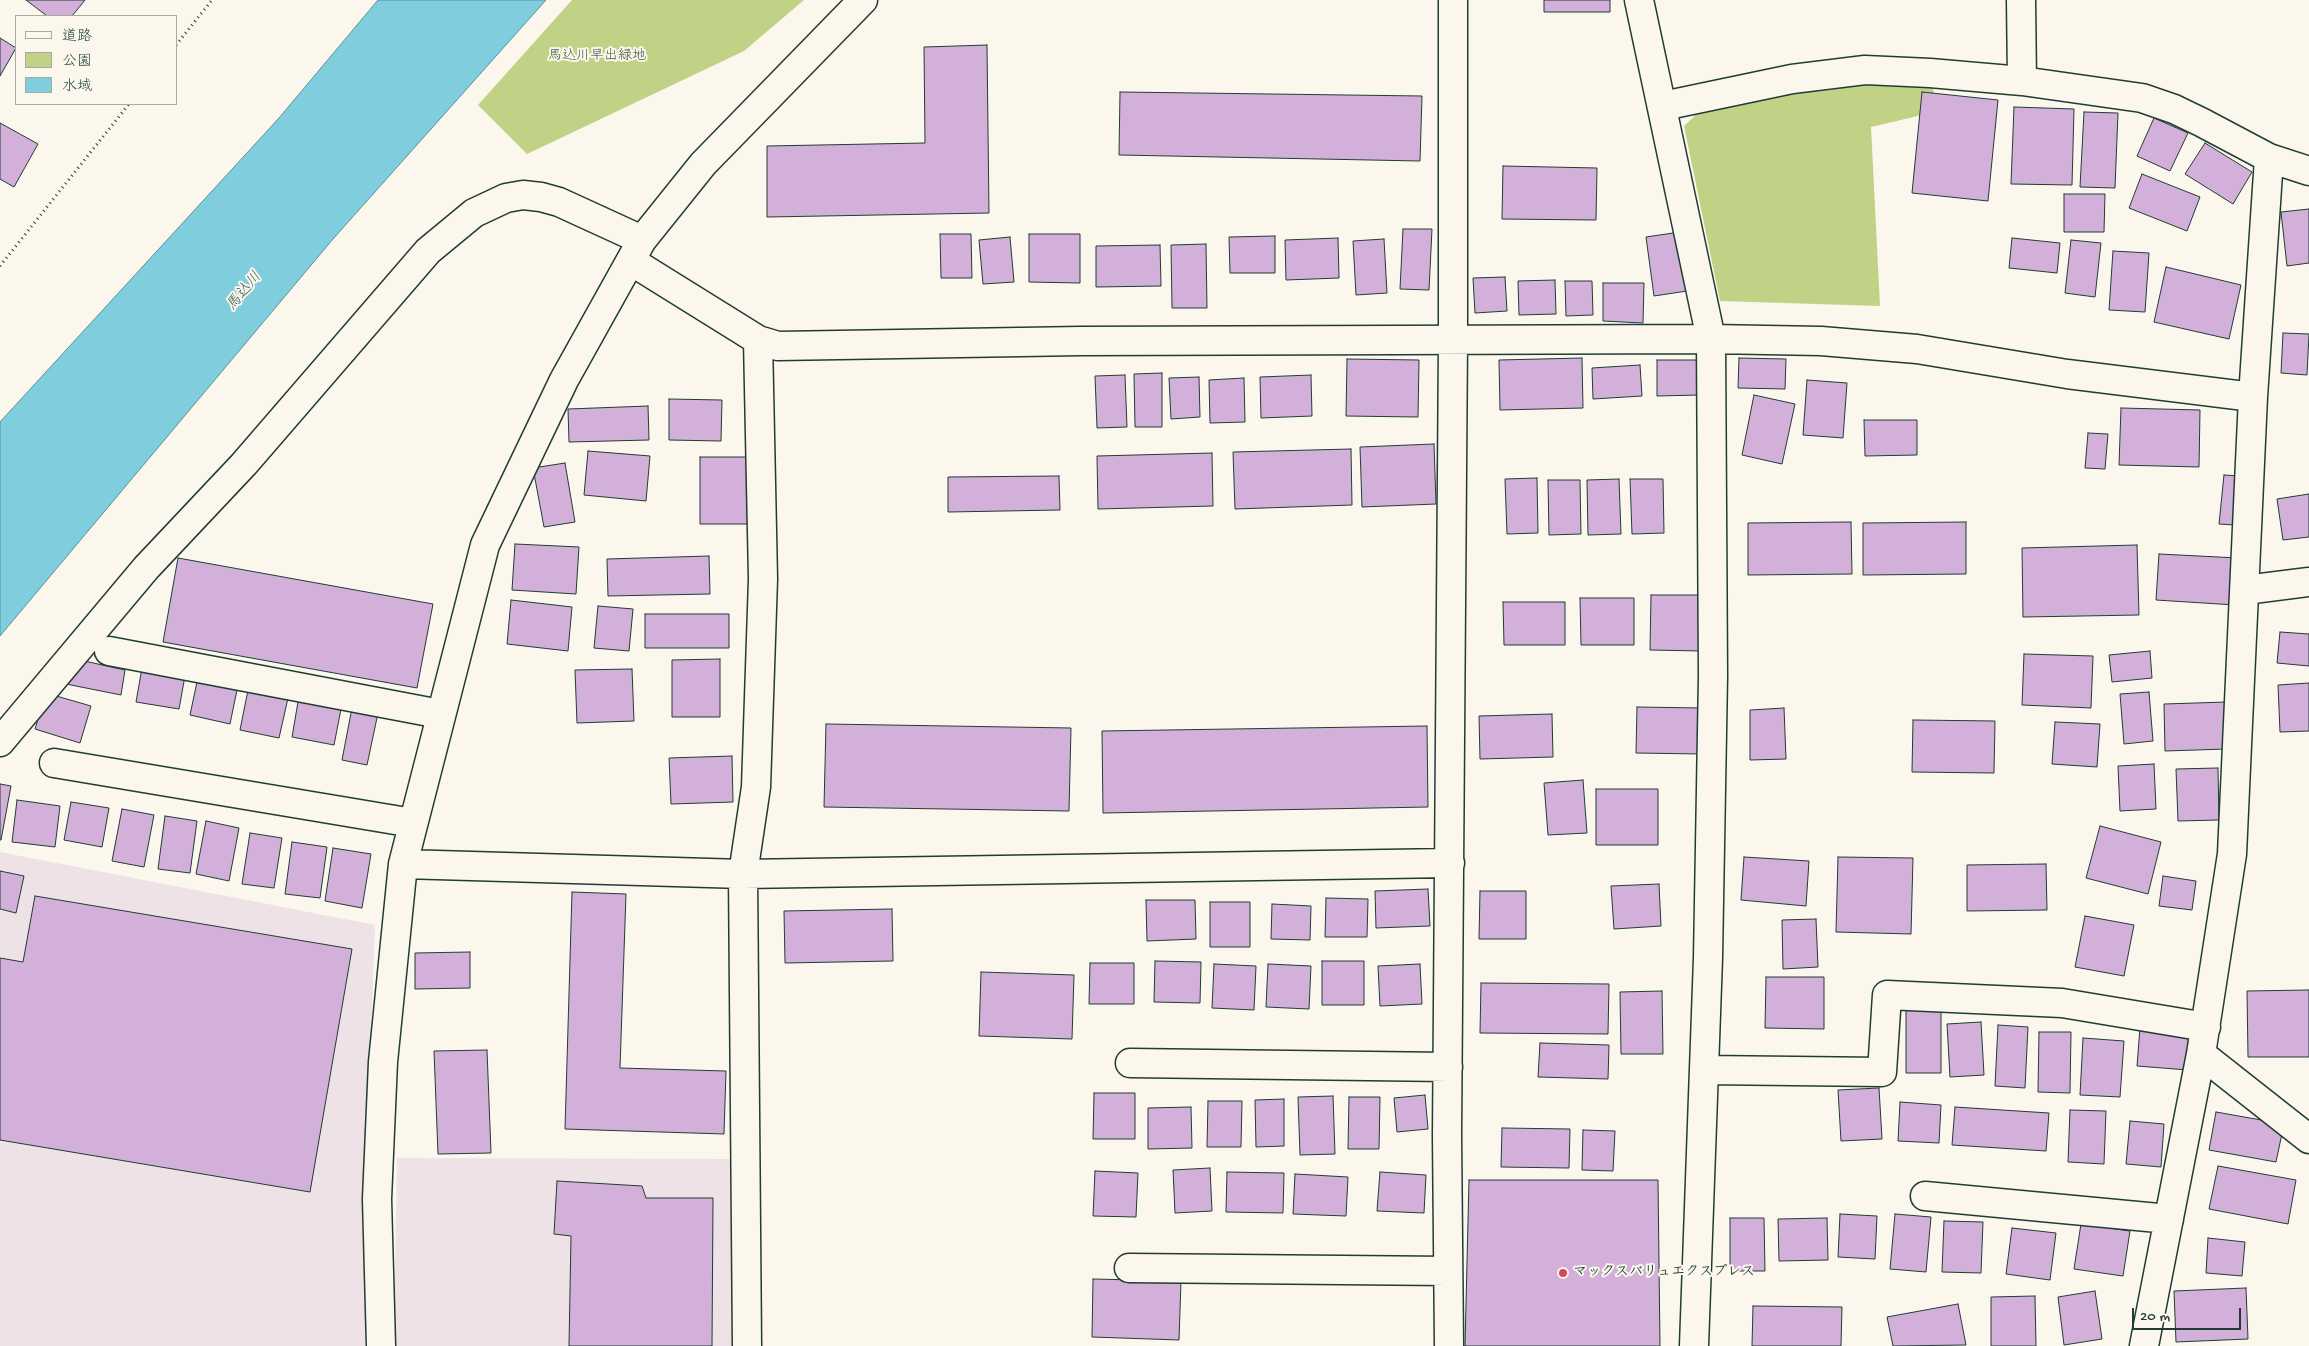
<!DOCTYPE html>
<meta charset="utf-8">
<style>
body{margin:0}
#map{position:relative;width:2309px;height:1346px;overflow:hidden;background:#fbf7ec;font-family:"Gochi Hand","Klee One",sans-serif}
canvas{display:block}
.legend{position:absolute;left:15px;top:15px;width:162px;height:90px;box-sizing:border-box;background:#fbf7ec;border:1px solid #a3ada2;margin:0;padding:6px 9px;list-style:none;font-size:15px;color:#1f3d34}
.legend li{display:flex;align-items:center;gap:10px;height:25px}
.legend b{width:25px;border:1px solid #a3ada2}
.scale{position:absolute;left:2132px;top:1308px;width:109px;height:22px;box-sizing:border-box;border:2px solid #1f3d34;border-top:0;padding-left:6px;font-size:15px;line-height:18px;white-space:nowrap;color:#1f3d34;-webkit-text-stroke:4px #fbf7ec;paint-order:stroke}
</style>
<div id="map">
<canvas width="2309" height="1346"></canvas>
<ul class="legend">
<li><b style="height:6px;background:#fbf7ec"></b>道路</li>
<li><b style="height:14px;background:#c1d286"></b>公園</li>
<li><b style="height:14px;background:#7fcddd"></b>水域</li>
</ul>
<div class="scale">20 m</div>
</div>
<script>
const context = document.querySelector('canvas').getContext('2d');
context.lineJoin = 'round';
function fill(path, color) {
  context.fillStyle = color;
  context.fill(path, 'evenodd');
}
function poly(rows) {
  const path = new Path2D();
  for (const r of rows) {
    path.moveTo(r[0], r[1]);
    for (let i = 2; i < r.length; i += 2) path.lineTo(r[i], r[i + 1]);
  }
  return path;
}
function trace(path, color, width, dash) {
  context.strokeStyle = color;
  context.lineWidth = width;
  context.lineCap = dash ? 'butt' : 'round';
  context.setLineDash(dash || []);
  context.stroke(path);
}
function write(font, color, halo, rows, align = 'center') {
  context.font = font + ' "Gochi Hand","Klee One",sans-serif';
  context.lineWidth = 4;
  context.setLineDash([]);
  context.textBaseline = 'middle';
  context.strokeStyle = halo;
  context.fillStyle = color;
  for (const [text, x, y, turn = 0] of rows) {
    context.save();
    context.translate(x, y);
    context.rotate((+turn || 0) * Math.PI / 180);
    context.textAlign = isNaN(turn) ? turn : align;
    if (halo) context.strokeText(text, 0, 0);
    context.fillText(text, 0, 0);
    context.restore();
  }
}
fill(poly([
 [0,852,375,925,366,1172,365,1346,0,1346],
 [397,1158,734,1159,735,1346,394,1346]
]), '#efe2e7');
fill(poly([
 [572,0,804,0,744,51,527,154,478,105],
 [1861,79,1931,82,1939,111,1871,127,1880,306,1720,301,1684,126,1700,111]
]), '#c1d286');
const water = poly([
 [378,0,546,0,333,239,0,636,0,422,279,118,378,0]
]);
fill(water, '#7fcddd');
trace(water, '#599399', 1);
const building = poly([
 [26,0,85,0,72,16,47,16,26,0],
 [1544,0,1610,0,1610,12,1544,12,1544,0],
 [0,38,16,48,0,76,0,38],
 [987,45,989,213,767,217,767,146,925,143,924,47,987,45],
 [1120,92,1422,96,1420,161,1119,155,1120,92],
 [1922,92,1998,100,1988,201,1912,193,1922,92],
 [2014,107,2074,109,2072,185,2011,184,2014,107],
 [2084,112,2118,113,2115,188,2080,187,2084,112],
 [2154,118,2188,133,2170,171,2137,156,2154,118],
 [0,123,38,144,14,187,0,179,0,123],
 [2205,143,2252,172,2233,204,2185,174,2205,143],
 [1503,166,1597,168,1596,220,1502,219,1503,166],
 [2142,174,2200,197,2187,231,2129,208,2142,174],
 [2064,194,2105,194,2104,232,2064,232,2064,194],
 [2309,209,2309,263,2287,266,2281,212,2309,209],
 [1403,229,1432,229,1429,290,1400,289,1403,229],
 [1680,232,1687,291,1654,296,1646,237,1680,232],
 [940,234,971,234,972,278,941,278,940,234],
 [1029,234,1080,234,1080,283,1029,282,1029,234],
 [1275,236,1275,273,1230,273,1229,237,1275,236],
 [1010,237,1014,282,983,284,979,240,1010,237],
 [1338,238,1339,278,1286,280,1285,240,1338,238],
 [2012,238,2060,243,2057,273,2009,268,2012,238],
 [1384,239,1387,293,1356,295,1353,241,1384,239],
 [2071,240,2101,243,2095,297,2065,293,2071,240],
 [1206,244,1207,308,1172,308,1171,245,1206,244],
 [1160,245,1161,286,1096,287,1096,246,1160,245],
 [2113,251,2149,253,2145,312,2109,310,2113,251],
 [2166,267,2241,285,2229,339,2154,322,2166,267],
 [1505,277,1507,311,1475,313,1473,278,1505,277],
 [1555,280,1556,314,1519,315,1518,281,1555,280],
 [1565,281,1592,281,1593,315,1566,316,1565,281],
 [1603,283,1644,283,1643,323,1603,321,1603,283],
 [2283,333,2309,334,2307,375,2281,373,2283,333],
 [1582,358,1583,408,1500,410,1499,360,1582,358],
 [1739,358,1786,359,1785,389,1738,388,1739,358],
 [1347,359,1419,360,1418,417,1346,416,1347,359],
 [1657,360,1699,360,1700,395,1657,396,1657,360],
 [1640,365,1642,396,1593,399,1592,368,1640,365],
 [1162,373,1162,427,1135,427,1134,374,1162,373],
 [1125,375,1127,427,1097,428,1095,376,1125,375],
 [1311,375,1312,416,1261,418,1260,377,1311,375],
 [1199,377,1200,417,1171,419,1169,378,1199,377],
 [1244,378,1245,422,1210,423,1209,380,1244,378],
 [1807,380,1847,383,1843,438,1803,435,1807,380],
 [1754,395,1795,404,1782,464,1742,455,1754,395],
 [669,399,722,400,721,441,669,440,669,399],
 [648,406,649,440,569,442,568,409,648,406],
 [2121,408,2200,410,2199,467,2119,465,2121,408],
 [1864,420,1917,420,1917,455,1865,456,1864,420],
 [2088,433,2108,434,2105,469,2085,468,2088,433],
 [1434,444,1436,504,1362,507,1360,447,1434,444],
 [1351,449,1352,505,1235,509,1233,452,1351,449],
 [588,451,650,456,646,501,584,495,588,451],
 [1212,453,1213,506,1098,509,1097,456,1212,453],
 [700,457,748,457,748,524,700,524,700,457],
 [565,463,575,522,544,527,533,468,565,463],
 [2224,475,2240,476,2235,525,2219,524,2224,475],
 [1059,476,1060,510,948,512,948,477,1059,476],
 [1537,478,1538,533,1507,534,1505,479,1537,478],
 [1619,479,1621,534,1588,535,1587,480,1619,479],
 [1630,479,1663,479,1664,533,1632,534,1630,479],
 [1548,480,1580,480,1581,534,1549,535,1548,480],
 [2309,494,2309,537,2283,540,2277,499,2309,494],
 [1851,522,1852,574,1748,575,1748,523,1851,522],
 [1966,522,1966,574,1863,575,1863,523,1966,522],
 [515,544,579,547,576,594,512,590,515,544],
 [2137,545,2139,615,2023,617,2022,548,2137,545],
 [2159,554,2238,558,2235,605,2156,600,2159,554],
 [709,556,710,594,608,596,607,559,709,556],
 [178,558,433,604,417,688,163,642,178,558],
 [1651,595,1702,595,1701,651,1650,650,1651,595],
 [1580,598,1634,598,1634,645,1581,645,1580,598],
 [511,600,572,607,568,651,507,644,511,600],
 [1503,602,1565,602,1565,645,1504,645,1503,602],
 [598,606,633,609,629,651,594,648,598,606],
 [645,614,729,614,729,648,645,648,645,614],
 [2280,632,2309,634,2309,666,2277,663,2280,632],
 [2150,651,2152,678,2112,682,2109,655,2150,651],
 [2024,654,2093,656,2091,708,2022,705,2024,654],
 [71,658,125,670,121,695,66,684,71,658],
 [720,659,720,717,672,717,672,660,720,659],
 [142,668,185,676,179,709,136,702,142,668],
 [632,669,634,721,577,723,575,670,632,669],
 [198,677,238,685,230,724,190,715,198,677],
 [2309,683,2309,731,2280,732,2278,685,2309,683],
 [248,690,288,698,279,738,240,730,248,690],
 [2149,692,2153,741,2124,744,2120,694,2149,692],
 [46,693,91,706,80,743,35,729,46,693],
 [299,696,342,704,334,745,292,737,299,696],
 [2226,702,2227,749,2165,751,2164,704,2226,702],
 [1637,707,1702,708,1701,754,1636,753,1637,707],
 [352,708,378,713,367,765,342,760,352,708],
 [1784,708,1786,759,1750,760,1750,710,1784,708],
 [1552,714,1553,757,1480,759,1479,716,1552,714],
 [1913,720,1995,721,1994,773,1912,772,1913,720],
 [2055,722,2100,724,2097,767,2052,764,2055,722],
 [826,724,1071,728,1069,811,824,807,826,724],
 [1427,726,1428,807,1103,813,1102,731,1427,726],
 [732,756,733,802,671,804,669,758,732,756],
 [2154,764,2156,809,2120,811,2118,766,2154,764],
 [2218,768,2219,820,2178,821,2176,769,2218,768],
 [1583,780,1587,833,1548,835,1544,783,1583,780],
 [0,784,11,786,1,840,0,840,0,784],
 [1596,789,1658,789,1658,845,1596,845,1596,789],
 [17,800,60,806,55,847,12,842,17,800],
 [71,802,109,808,102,847,64,840,71,802],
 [122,809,154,815,144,867,112,861,122,809],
 [165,816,197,821,190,873,158,869,165,816],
 [206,821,239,828,229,881,196,874,206,821],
 [2100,826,2161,842,2148,894,2086,878,2100,826],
 [250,833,282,838,274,888,242,884,250,833],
 [292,842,327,847,320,898,285,894,292,842],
 [333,848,371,854,362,908,325,901,333,848],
 [1744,857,1809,861,1806,906,1741,900,1744,857],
 [1838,857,1913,858,1911,934,1836,932,1838,857],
 [2046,864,2047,910,1967,911,1967,865,2046,864],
 [0,871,24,876,16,913,0,909,0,871],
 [2163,876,2196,881,2192,910,2159,906,2163,876],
 [1659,884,1661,926,1614,929,1611,886,1659,884],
 [1428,889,1430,926,1376,928,1375,891,1428,889],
 [1480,891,1526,891,1526,939,1479,939,1480,891],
 [572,892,626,894,620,1068,726,1071,724,1134,565,1129,572,892],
 [35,896,352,949,310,1192,0,1140,0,958,23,962,35,896],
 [1326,898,1368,899,1367,937,1325,937,1326,898],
 [1146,900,1195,900,1196,939,1147,941,1146,900],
 [1210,902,1250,902,1250,947,1210,947,1210,902],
 [1272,904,1311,906,1310,940,1271,939,1272,904],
 [892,909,893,961,785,963,784,911,892,909],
 [2085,916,2134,925,2124,976,2075,967,2085,916],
 [1816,919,1818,967,1783,969,1782,920,1816,919],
 [470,952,470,988,415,989,415,953,470,952],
 [1155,961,1201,962,1200,1003,1154,1002,1155,961],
 [1322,961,1364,961,1364,1005,1322,1005,1322,961],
 [1090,963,1134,963,1134,1004,1089,1004,1090,963],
 [1214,964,1256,966,1254,1010,1212,1008,1214,964],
 [1268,964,1311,966,1309,1009,1266,1007,1268,964],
 [1420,964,1422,1004,1380,1006,1378,966,1420,964],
 [981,972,1074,975,1072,1039,979,1036,981,972],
 [1766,977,1824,977,1824,1029,1765,1028,1766,977],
 [1481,983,1609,984,1608,1034,1480,1033,1481,983],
 [2309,990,2309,1057,2248,1057,2247,991,2309,990],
 [1662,991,1663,1054,1621,1054,1620,992,1662,991],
 [1906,1010,1941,1010,1941,1073,1906,1073,1906,1010],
 [1981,1022,1984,1075,1950,1077,1947,1024,1981,1022],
 [1998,1025,2028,1027,2025,1088,1995,1086,1998,1025],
 [2140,1028,2191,1032,2188,1070,2137,1066,2140,1028],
 [2039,1032,2071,1032,2070,1093,2038,1092,2039,1032],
 [2083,1038,2124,1041,2120,1097,2080,1095,2083,1038],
 [1540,1043,1609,1045,1608,1079,1538,1077,1540,1043],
 [487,1050,491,1153,438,1154,434,1051,487,1050],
 [1879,1088,1882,1139,1841,1141,1838,1090,1879,1088],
 [1094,1093,1135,1093,1135,1139,1093,1139,1094,1093],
 [1425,1095,1428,1129,1397,1132,1394,1098,1425,1095],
 [1333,1096,1335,1154,1300,1155,1298,1097,1333,1096],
 [1349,1097,1380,1097,1379,1149,1348,1149,1349,1097],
 [1284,1099,1284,1146,1256,1147,1255,1100,1284,1099],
 [1208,1101,1242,1101,1241,1147,1207,1147,1208,1101],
 [1900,1102,1941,1105,1939,1143,1898,1141,1900,1102],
 [1191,1107,1192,1148,1148,1149,1148,1108,1191,1107],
 [1955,1107,2049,1113,2046,1151,1952,1145,1955,1107],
 [2070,1110,2106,1111,2104,1164,2068,1162,2070,1110],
 [2216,1112,2284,1124,2276,1162,2209,1150,2216,1112],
 [2130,1121,2164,1124,2161,1167,2126,1164,2130,1121],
 [1502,1128,1570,1129,1569,1168,1501,1167,1502,1128],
 [1583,1130,1615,1131,1613,1171,1582,1170,1583,1130],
 [2218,1166,2296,1180,2288,1224,2209,1209,2218,1166],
 [1210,1168,1212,1211,1175,1213,1173,1170,1210,1168],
 [1095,1171,1138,1173,1136,1217,1093,1216,1095,1171],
 [1227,1172,1284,1173,1283,1213,1226,1212,1227,1172],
 [1380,1172,1426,1175,1424,1213,1377,1211,1380,1172],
 [1295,1174,1348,1177,1346,1216,1293,1214,1295,1174],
 [1469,1180,1658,1180,1660,1346,1465,1346,1469,1180],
 [557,1181,642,1186,646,1198,713,1198,712,1346,569,1346,571,1236,554,1234,557,1181],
 [1840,1214,1877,1216,1875,1259,1838,1257,1840,1214],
 [1895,1214,1931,1217,1926,1272,1890,1269,1895,1214],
 [1730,1218,1764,1218,1765,1271,1730,1271,1730,1218],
 [1827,1218,1828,1260,1779,1261,1778,1219,1827,1218],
 [1944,1221,1983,1222,1981,1273,1942,1272,1944,1221],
 [2081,1224,2130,1231,2123,1276,2074,1269,2081,1224],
 [2012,1228,2056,1233,2050,1280,2006,1274,2012,1228],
 [2208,1238,2245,1242,2242,1276,2206,1273,2208,1238],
 [1093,1279,1181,1281,1179,1340,1092,1337,1093,1279],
 [2246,1288,2248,1339,2176,1342,2174,1291,2246,1288],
 [2095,1291,2102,1339,2064,1345,2058,1297,2095,1291],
 [2035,1296,2036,1346,1991,1346,1991,1297,2035,1296],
 [1958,1304,1966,1345,1893,1346,1887,1317,1958,1304],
 [1753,1306,1842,1307,1841,1346,1752,1346,1753,1306]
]);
fill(building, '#d2b0da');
trace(building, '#1f3d34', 1);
const street = poly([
 [1639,0,1711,339,1713,676,1708,958,1694,1346],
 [2021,0,2022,81,2142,98,2174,109,2201,122,2269,158],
 [1663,106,1792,79,1865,70,1930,73,2022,81],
 [631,261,758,340,778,346,1081,341,1711,339,1821,341,1917,349,2067,374,2253,397,2269,158,2309,171],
 [2245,590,2309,582],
 [109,651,440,714],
 [0,742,146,568,244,464,428,251,474,213,506,198,523,195,541,197,559,202,642,240],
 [54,763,413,823],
 [403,864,743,874,1450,863],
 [2201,1054,2309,1139],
 [1130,1063,1448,1067],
 [1705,1070,1882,1072,1887,995,2062,1003,2206,1027],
 [1925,1196,2169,1219],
 [1129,1268,1448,1271],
 [381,1346,377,1199,383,1062,403,864,485,545,564,380,642,240,703,164,863,0],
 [747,1346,743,874,756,787,763,579,758,340],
 [1449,1346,1447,1135,1453,340,1453,0],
 [2144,1346,2201,1054,2232,854,2253,397]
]);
trace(street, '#1f3d34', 31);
trace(poly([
 [176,45,212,0],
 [0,266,129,104]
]), '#1f3d34', 3, [1, 4]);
trace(street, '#fbf7ec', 28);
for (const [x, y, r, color] of [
 [1563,1273,5,"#d1495b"]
]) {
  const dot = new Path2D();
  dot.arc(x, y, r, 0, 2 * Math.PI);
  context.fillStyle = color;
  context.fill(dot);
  trace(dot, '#fbf7ec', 2);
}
write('14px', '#3f5b44', '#fbf7ec', [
 ["馬込川早出緑地",597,57]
]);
write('bold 14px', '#1f3d34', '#fbf7ec', [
 ["マックスバリュエクスプレス",1573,1273]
], 'left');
write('italic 15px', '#325a56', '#fbf7ec', [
 ["馬込川",245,292,-50]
]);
</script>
